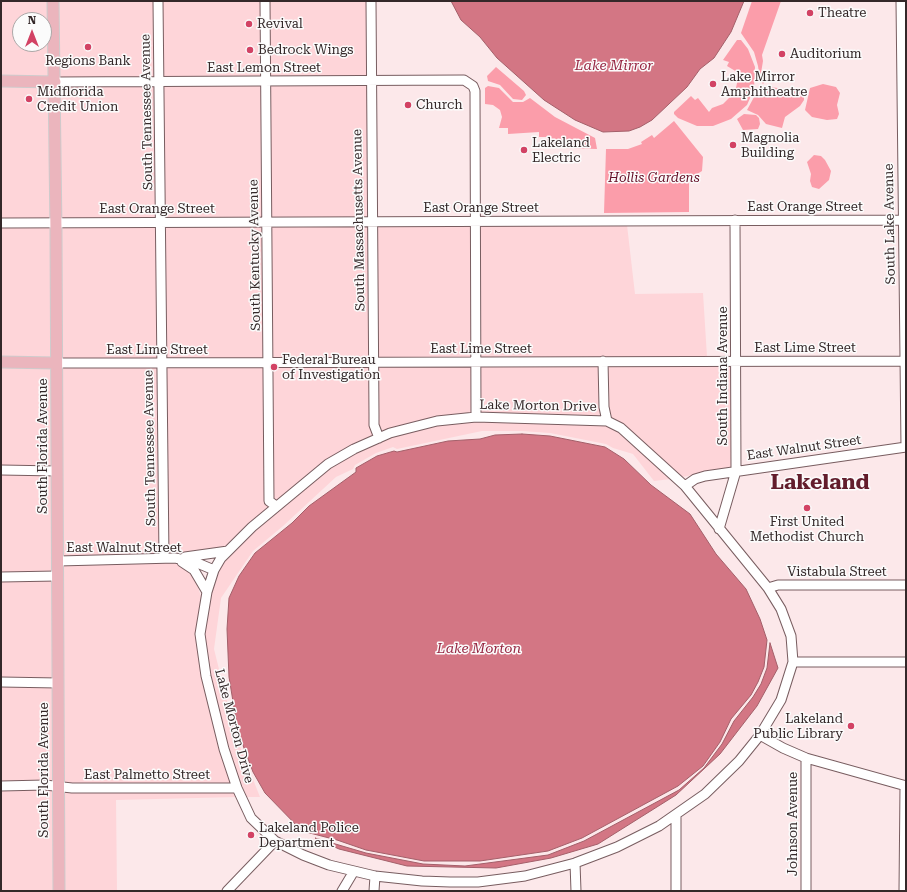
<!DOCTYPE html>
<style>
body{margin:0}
#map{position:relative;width:907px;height:892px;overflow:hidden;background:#fce8ea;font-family:"Roboto Serif",serif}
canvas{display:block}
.frame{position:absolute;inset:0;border:2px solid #342829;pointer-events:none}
.north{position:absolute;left:12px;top:12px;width:40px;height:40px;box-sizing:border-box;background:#fbfbfb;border:1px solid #aba7a7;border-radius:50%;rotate:0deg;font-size:11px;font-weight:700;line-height:16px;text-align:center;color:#342829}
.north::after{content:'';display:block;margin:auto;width:14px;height:18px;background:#d24264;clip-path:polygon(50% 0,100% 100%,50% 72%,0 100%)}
</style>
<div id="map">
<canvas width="907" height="892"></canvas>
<div class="frame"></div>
<div class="north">N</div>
</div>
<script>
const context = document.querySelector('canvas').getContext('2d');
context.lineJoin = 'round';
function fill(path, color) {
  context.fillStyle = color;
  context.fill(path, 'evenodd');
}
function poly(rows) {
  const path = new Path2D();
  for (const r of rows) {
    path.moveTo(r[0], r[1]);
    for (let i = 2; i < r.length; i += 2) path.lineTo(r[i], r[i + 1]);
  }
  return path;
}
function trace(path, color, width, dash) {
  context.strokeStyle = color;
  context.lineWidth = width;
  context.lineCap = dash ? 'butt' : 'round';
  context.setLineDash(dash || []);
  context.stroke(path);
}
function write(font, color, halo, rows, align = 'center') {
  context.font = font + ' "Roboto Serif",serif';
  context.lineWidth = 3;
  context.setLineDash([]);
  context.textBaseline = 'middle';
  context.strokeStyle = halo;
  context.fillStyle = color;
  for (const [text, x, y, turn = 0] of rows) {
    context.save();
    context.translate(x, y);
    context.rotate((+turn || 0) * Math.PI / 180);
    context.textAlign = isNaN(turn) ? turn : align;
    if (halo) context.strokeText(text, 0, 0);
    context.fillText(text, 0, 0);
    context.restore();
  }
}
fill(poly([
 [1,1,50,1,51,78,1,77],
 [20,20,44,20,44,44,20,44],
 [57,1,155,1,156,77,58,78],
 [162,1,261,1,262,76,163,77],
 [268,1,367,1,367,77,270,76],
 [1,85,51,86,52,219,1,219],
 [156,85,158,218,60,219,58,86],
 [163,85,262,85,263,217,165,218],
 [270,85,367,85,369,217,271,217],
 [263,225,265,358,166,359,165,227],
 [271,225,369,225,370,359,272,358],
 [376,225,471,226,472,358,377,359],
 [627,225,635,294,703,293,707,357,479,358,478,226],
 [1,227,52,227,52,359,1,358],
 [60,227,158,227,159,359,60,359],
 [600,365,602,416,479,413,479,366],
 [607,365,732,365,733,468,682,477,610,418,607,407],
 [1,366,52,367,53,467,1,466],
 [265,366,269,506,226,547,168,554,166,367],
 [272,366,370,367,374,436,327,461,276,501,273,499],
 [472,366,472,413,457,414,414,422,381,433,378,424,377,367],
 [60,367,159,367,161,554,61,557],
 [476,421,607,425,619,431,671,479,654,481,633,454,613,448,606,444,550,433,522,431,482,431,397,449,393,447,376,453,355,465,353,469,336,477,283,526,253,551,221,598,214,649,235,734,260,797,245,797,228,748,210,676,204,634,209,599,220,565,255,530,330,468,356,453,391,437,437,425],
 [1,474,53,475,54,572,1,573],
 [172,562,188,569,196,582,202,599,199,619,232,784,62,784,61,565],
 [54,580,54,678,1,678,1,581],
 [1,686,54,686,55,783,1,782],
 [45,789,55,791,55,891,1,891,1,790],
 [62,792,235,792,237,797,116,800,117,891,62,891]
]), '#fed5d9');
fill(poly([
 [752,1,781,1,762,55,763,61,761,73,765,81,763,84,760,80,758,66,754,52,741,33],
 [737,40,741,40,748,49,755,67,754,89,747,105,731,119,713,126,697,126,678,118,674,114,674,112,691,96,695,100,698,98,709,112,712,108,723,104,731,96,736,88,738,78,742,75,727,66,729,62,723,60],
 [496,67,524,91,526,95,522,100,513,99,500,85,488,81,487,76],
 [823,84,836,87,840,93,837,105,839,114,837,119,827,120,812,117,805,110,810,88],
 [488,86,499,88,513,102,523,102,530,98,555,117,595,138,597,149,562,148,562,145,547,145,547,137,539,137,539,132,508,134,508,128,499,128,502,117,500,110,493,105,485,104,485,88],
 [762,86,800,91,804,95,804,100,800,106,785,117,782,128,766,124,758,115,747,110,759,88],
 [744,114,756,115,759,118,760,124,758,129,743,130,737,119],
 [674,121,703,157,702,171,689,179,689,212,604,213,606,149,628,149,642,144,641,142,652,135,654,138],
 [814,155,821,156,825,160,831,171,829,180,819,189,812,187,810,181,811,174,807,162]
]), '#fb9daa');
const water = poly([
 [451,1,744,1,731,32,714,58,700,69,687,87,652,120,640,127,629,131,603,132,575,120,544,100,497,58,480,37,461,20,451,1],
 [522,434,550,436,605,447,624,459,651,485,690,514,716,554,746,589,760,619,767,640,764,667,758,682,751,695,731,719,720,742,703,766,678,786,582,838,548,851,480,861,424,861,366,850,337,840,302,831,265,793,253,772,238,732,229,677,227,629,229,598,239,576,255,553,292,523,309,506,356,472,356,468,377,456,394,451,397,452,448,441,480,439,495,435,522,434],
 [770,643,778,668,757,706,720,754,676,795,598,844,551,858,496,868,407,866,339,849,315,838,366,853,423,864,465,866,548,855,584,841,679,790,704,768,722,744,734,721,753,697,761,684,767,668,770,643]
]);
fill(water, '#d37684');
trace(water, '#a35f69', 1);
const minor = poly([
 [158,1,164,558],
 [265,1,269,501,276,506],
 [371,1,374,415,374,425,379,438],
 [901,1,906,447],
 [55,82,464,80,473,86,475,91,476,417],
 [1,223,906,220],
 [603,361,604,407,607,421],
 [56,363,906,361],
 [476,417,607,421,621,428,685,486,768,588,781,609,791,636,793,662,781,700,760,735,739,761,705,794,659,826,617,847,575,863,525,876,478,882,450,882,422,881,375,876,329,865,303,855,275,841,251,818,237,788,224,749,206,676,200,634,207,592,214,570,221,558,252,527,328,464,354,449,390,433,437,421,476,417],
 [1,470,57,471],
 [685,486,695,479,705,476,906,447],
 [719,529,736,471,735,220],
 [185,557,228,551],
 [58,561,175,558,195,562,214,570],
 [182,562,194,570,207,592],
 [1,577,57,576],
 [768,588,778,585,906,585],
 [793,662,906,662],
 [1,682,58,683],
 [760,735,783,748,806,758,906,786],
 [806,758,806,891],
 [1,786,45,785,72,788,237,788],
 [676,815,676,891],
 [575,863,576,891],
 [227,891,275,841],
 [342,891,354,871],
 [374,891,375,876],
 [904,891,905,786]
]);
const major = poly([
 [53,1,56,231,59,891],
 [1,81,55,82],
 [1,362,56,363]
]);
trace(minor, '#785d60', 11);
trace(major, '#cecbcc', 13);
trace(minor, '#fff', 9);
trace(major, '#ebb5bd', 11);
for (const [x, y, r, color] of [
 [810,13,4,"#d24264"],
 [249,24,4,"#d24264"],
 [88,47,4,"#d24264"],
 [250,50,4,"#d24264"],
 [782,54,4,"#d24264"],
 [713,84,4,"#d24264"],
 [29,99,4,"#d24264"],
 [408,105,4,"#d24264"],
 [733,145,4,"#d24264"],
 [524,150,4,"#d24264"],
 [274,367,4,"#d24264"],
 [807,508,4,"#d24264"],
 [851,726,4,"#d24264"],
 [251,835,4,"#d24264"]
]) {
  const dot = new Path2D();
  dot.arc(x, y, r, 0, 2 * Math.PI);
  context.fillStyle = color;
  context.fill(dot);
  trace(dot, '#fbfbfb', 1.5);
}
write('13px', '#342829', '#fbfbfb', [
 ["Theatre",818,13],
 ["Revival",257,24],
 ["Bedrock Wings",258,50],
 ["Auditorium",790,54],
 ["Regions Bank",88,61,"center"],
 ["Lake Mirror",721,77],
 ["Amphitheatre",721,92],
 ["Midflorida",37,92],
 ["Credit Union",37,107],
 ["Church",416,105],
 ["Magnolia",741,138],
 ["Building",741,153],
 ["Lakeland",532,143],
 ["Electric",532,158],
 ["Federal Bureau",282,360],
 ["of Investigation",282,375],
 ["First United",807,522,"center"],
 ["Methodist Church",807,537,"center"],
 ["Lakeland",843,719,"right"],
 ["Public Library",843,734,"right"],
 ["Lakeland Police",259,828],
 ["Department",259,843]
], 'left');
write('13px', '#342829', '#fbfbfb', [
 ["East Lemon Street",264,68],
 ["South Tennessee Avenue",147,112,-91],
 ["East Orange Street",805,207],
 ["East Orange Street",481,208],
 ["East Orange Street",157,209],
 ["South Massachusetts Avenue",359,220,-91],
 ["South Lake Avenue",890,224,-91],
 ["South Kentucky Avenue",255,255,-91],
 ["East Lime Street",805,348],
 ["East Lime Street",481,349],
 ["East Lime Street",157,350],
 ["South Indiana Avenue",723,376,-90],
 ["Lake Morton Drive",538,406,1],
 ["South Florida Avenue",43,446,-90],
 ["South Tennessee Avenue",150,448,-91],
 ["East Walnut Street",804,448,-8],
 ["East Walnut Street",124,548],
 ["Vistabula Street",837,572],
 ["Lake Morton Drive",234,726,75],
 ["South Florida Avenue",44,770,-90],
 ["East Palmetto Street",147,775],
 ["Johnson Avenue",793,824,-90]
]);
write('italic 13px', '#661028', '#fbfbfb', [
 ["Hollis Gardens",654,178]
]);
write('italic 14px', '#972743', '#fbfbfb', [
 ["Lake Mirror",614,66],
 ["Lake Morton",479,649]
]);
write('bold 21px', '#621d2c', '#fbfbfb', [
 ["Lakeland",820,483]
]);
</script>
